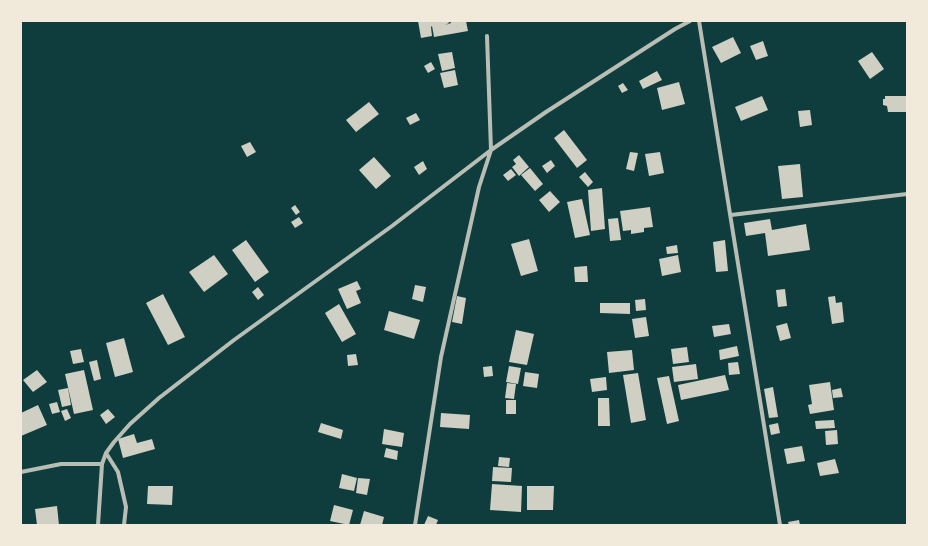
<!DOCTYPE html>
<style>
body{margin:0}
#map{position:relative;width:928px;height:546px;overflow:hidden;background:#0f3d3e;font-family:"Zilla Slab",serif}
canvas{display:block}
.frame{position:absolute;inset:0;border:22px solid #f1e9da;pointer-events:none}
</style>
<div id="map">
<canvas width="928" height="546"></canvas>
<div class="frame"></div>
</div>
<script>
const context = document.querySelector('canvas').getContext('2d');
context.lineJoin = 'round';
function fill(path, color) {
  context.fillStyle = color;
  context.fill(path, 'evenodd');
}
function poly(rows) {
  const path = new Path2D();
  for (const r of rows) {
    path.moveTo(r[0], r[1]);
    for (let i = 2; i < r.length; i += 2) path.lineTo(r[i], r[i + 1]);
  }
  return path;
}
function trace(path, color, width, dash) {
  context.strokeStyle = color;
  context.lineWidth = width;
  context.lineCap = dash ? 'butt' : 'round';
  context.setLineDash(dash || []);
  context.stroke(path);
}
fill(poly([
 [418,21,448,21,449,23,445,25,451,23,450,21,466,21,468,31,434,37,432,26,431,27,432,36,421,38],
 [733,37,741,53,721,63,712,47],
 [763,41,768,56,756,60,750,46],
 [452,52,455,68,442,71,438,54],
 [872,52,884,69,870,79,858,61],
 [431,62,435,69,428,73,424,66],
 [455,70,458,85,444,88,440,73],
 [657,71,662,80,643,89,639,81],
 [679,82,685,104,662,110,657,88],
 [623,83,628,90,622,93,618,86],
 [762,96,768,110,741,121,735,107],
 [885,96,907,96,907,112,888,112,887,106,883,105,883,99,885,99],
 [369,102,379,114,356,132,346,120],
 [810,110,812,125,800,127,798,111],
 [416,113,420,120,410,125,406,118],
 [564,130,587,160,577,168,554,138],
 [250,142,256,152,247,157,241,146],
 [630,152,638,153,634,171,626,169],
 [660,152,664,173,649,176,645,154],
 [519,155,529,167,519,176,512,167,516,164,513,160],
 [374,157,391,176,376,189,359,170],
 [551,160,555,166,547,173,542,166],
 [423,161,427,169,419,175,414,167],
 [800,164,803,197,782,199,778,166],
 [530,168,543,184,535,191,521,175],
 [511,169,516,175,508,181,503,175],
 [585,172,593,182,588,187,579,177],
 [602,188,605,229,591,231,588,190],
 [550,191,560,202,549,212,539,200],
 [582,199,590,235,575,238,567,202],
 [295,205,300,212,296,215,291,208],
 [650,207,653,227,644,228,644,232,631,234,631,230,623,231,620,211],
 [299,217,303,223,295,228,291,222],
 [618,218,621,240,610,241,608,219],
 [770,219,772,230,806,224,810,250,768,256,765,233,746,236,744,223],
 [529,239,538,271,521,276,511,244],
 [246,240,269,272,255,282,232,250],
 [725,240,728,271,716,272,713,242],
 [677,245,678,253,667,254,666,247],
 [214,255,228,274,204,292,189,272],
 [678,255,681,272,662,276,659,259],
 [587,266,588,282,575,282,574,267],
 [357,281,361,289,356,291,361,303,347,309,338,289],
 [415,285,426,287,423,302,412,299],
 [258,287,264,295,258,300,252,292],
 [785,289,787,306,778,307,776,290],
 [163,294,185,337,168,345,146,303],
 [457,296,466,298,462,324,452,322],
 [835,296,836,303,842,302,844,322,832,324,828,297],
 [645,299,646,310,636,311,635,300],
 [600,303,630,303,630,314,600,313],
 [339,304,356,334,342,342,325,313],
 [389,311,420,320,414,339,384,330],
 [646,317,649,336,635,338,632,319],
 [787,323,791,338,780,341,776,326],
 [729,324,731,334,714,337,712,326],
 [516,330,534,334,527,365,509,362],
 [124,338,133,372,115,377,106,343],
 [737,346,739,356,720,360,719,350],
 [687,347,689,362,673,364,671,349],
 [81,349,84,362,73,364,70,351],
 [632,350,634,370,609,373,607,352],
 [356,354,358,365,348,366,347,355],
 [97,360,101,379,94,381,89,362],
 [738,362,740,374,729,375,728,363],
 [696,364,698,379,674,382,672,367],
 [492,366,493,376,484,377,483,367],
 [509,366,521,368,518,384,506,382],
 [37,370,47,382,33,392,23,380],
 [84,370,93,410,74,414,65,374],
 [525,372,539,374,537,388,523,386],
 [638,373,646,420,631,423,623,375],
 [725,375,729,390,681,400,678,385],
 [669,376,679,421,667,424,657,378],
 [606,377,607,390,592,392,590,379],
 [830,382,834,410,810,414,808,405,812,404,809,385],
 [507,383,516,384,514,399,505,398],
 [773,387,778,417,769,418,764,389],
 [68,388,71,405,62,407,58,390],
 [841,388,843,397,833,398,832,390],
 [598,398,609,398,610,426,598,426],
 [506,400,516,400,516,414,506,414],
 [57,402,60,412,52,414,49,404],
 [38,405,47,425,21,436,21,413],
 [67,409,71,418,65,421,61,411],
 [108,409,115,417,106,424,100,415],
 [441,413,470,415,469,429,440,427],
 [834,420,835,428,816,429,815,421],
 [321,423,343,430,341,439,318,432],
 [778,423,780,433,771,435,769,425],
 [384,429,404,433,402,447,382,444],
 [837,430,838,444,826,445,825,431],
 [134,434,137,443,152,439,155,449,123,458,118,439],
 [802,446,805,461,787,464,784,449],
 [386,448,398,451,397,460,384,457],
 [499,457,510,458,509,467,498,466],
 [835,459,839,473,820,476,817,463],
 [493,467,512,468,511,482,492,481],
 [342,474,357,478,354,491,339,488],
 [358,478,370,479,367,495,356,493],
 [492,484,522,486,521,512,490,510],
 [148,486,173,486,172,505,147,504],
 [527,486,554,486,553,510,527,510],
 [334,505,353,510,349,525,330,521],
 [57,506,59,525,37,525,35,509],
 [364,511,384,517,382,525,360,525],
 [428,516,438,520,436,525,424,525],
 [799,520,800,525,789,525,788,522]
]), '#cfcfc3');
trace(poly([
 [699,21,780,525],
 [731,215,907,194],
 [106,453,118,472,126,507,124,525],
 [21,472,61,464,102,464],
 [98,525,102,464,106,453,114,442,130,424,159,398,234,340,392,226,491,150,546,112,675,29,690,21],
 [415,525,441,357,479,187,491,150,487,36]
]), '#b8beb3', 4);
</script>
